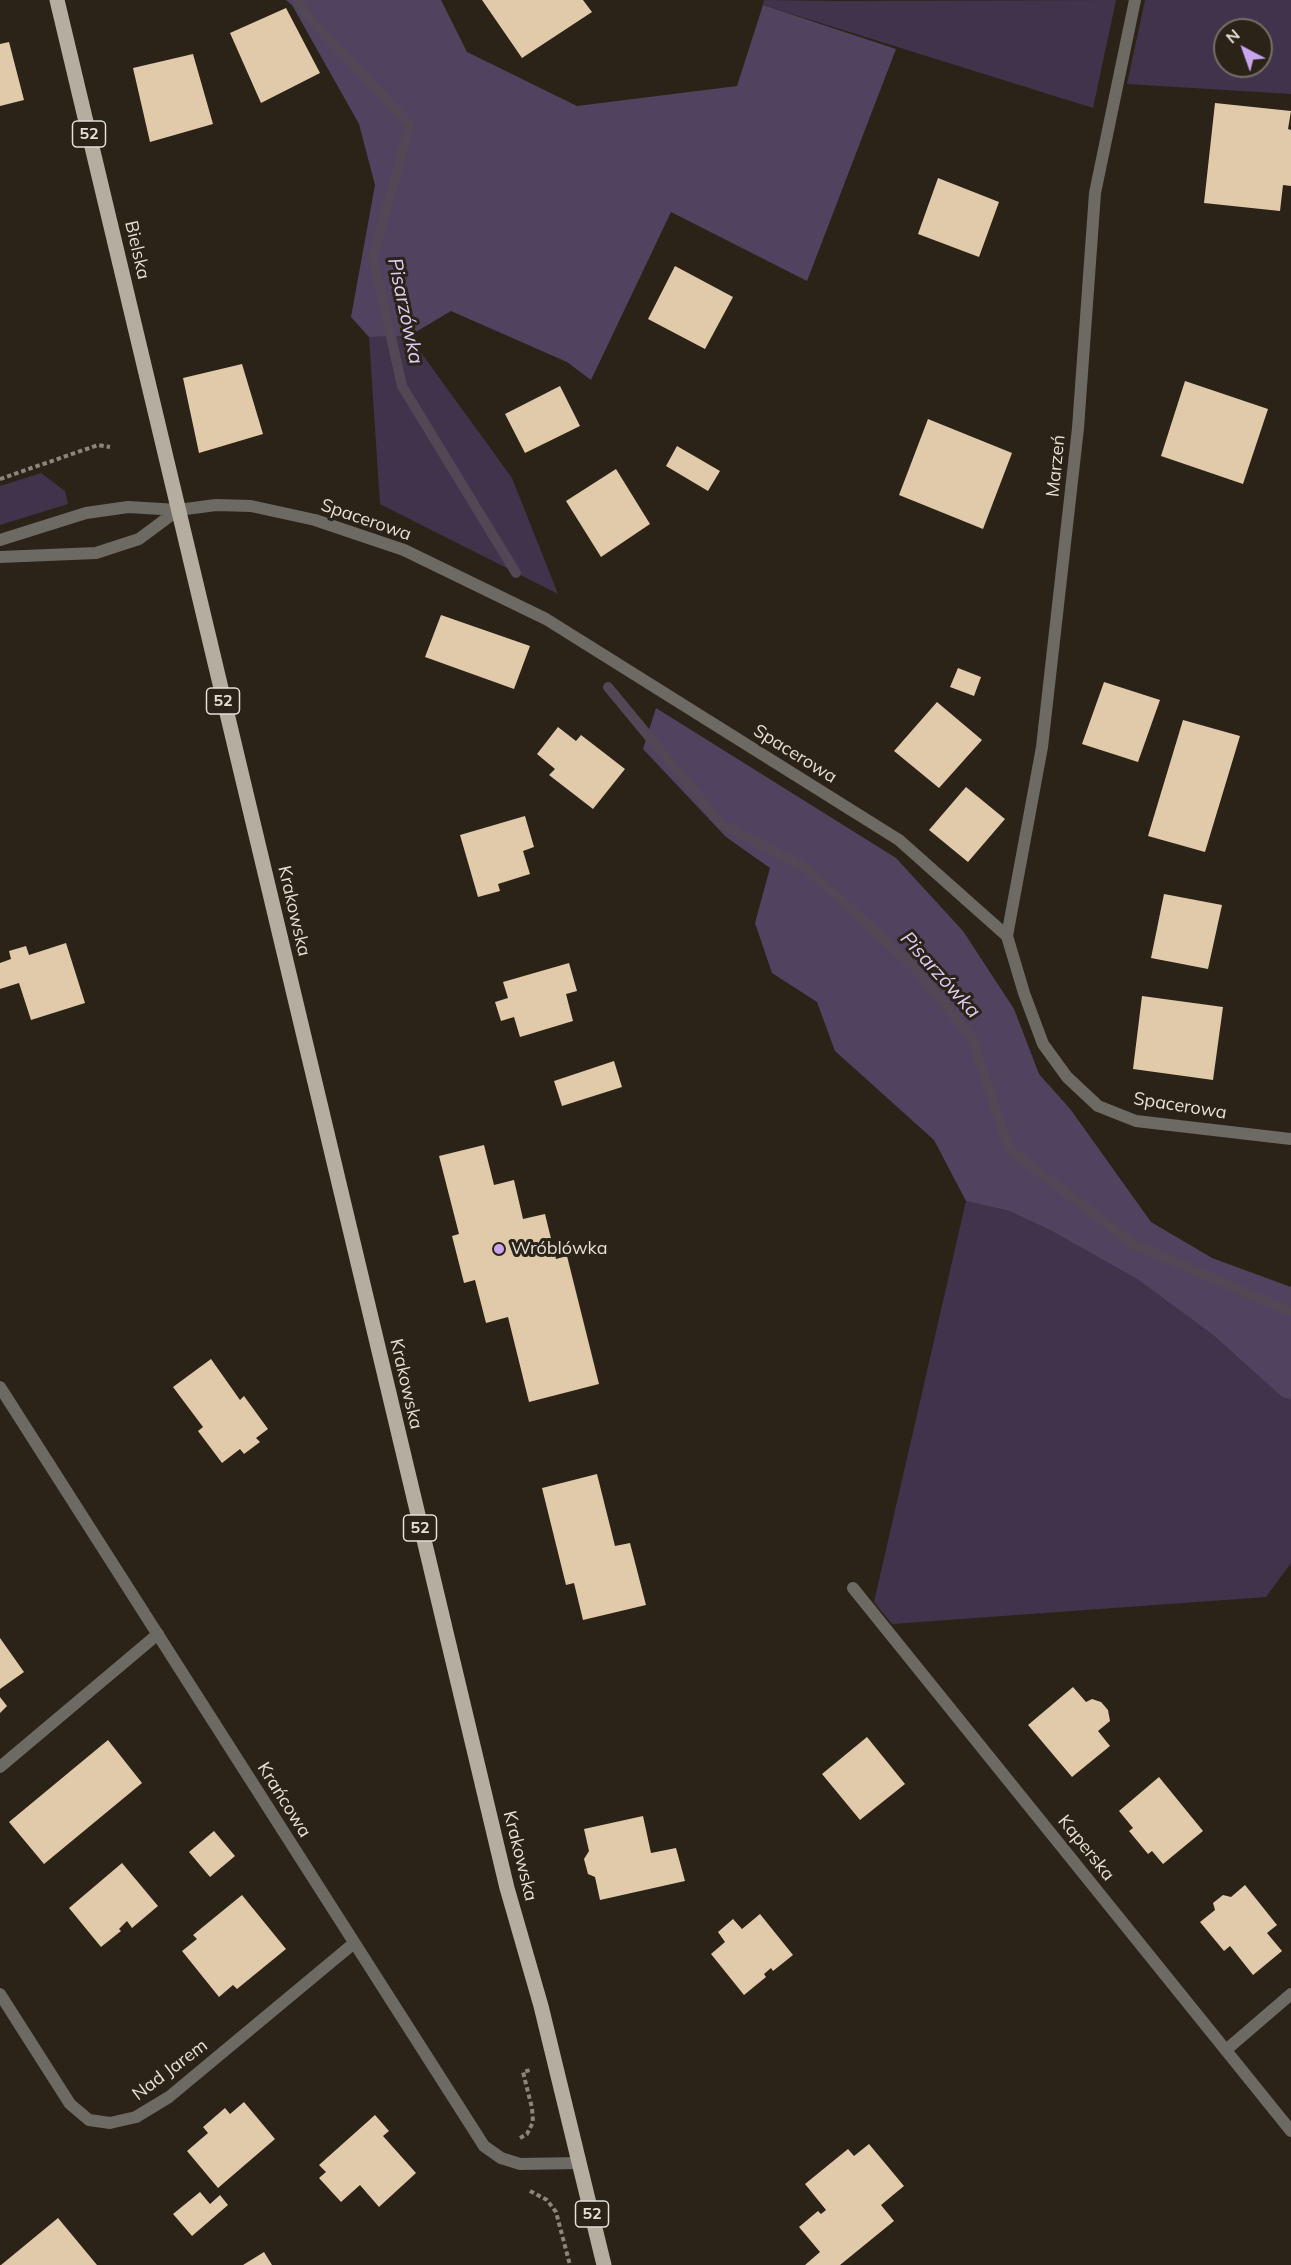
<!DOCTYPE html>
<meta charset="utf-8">
<style>
body{margin:0}
#map{position:relative;width:1291px;height:2265px;overflow:hidden;background:#2b2317;font-family:Mulish,sans-serif}
canvas{display:block}
.north{position:absolute;left:1213px;top:18px;width:60px;height:60px;box-sizing:border-box;background:#2b2317;border:2px solid #756e64;border-radius:50%;rotate:319deg;font-size:16px;font-weight:700;line-height:24px;text-align:center;color:#e4dfd7}
.north::after{content:'';display:block;margin:auto;width:21px;height:27px;background:#c8a5ee;clip-path:polygon(50% 0,100% 100%,50% 72%,0 100%)}
</style>
<div id="map">
<canvas width="1291" height="2265"></canvas>
<div class="north">N</div>
</div>
<script>
const context = document.querySelector('canvas').getContext('2d');
context.lineJoin = 'round';
function fill(path, color) {
  context.fillStyle = color;
  context.fill(path, 'evenodd');
}
function poly(rows) {
  const path = new Path2D();
  for (const r of rows) {
    path.moveTo(r[0], r[1]);
    for (let i = 2; i < r.length; i += 2) path.lineTo(r[i], r[i + 1]);
  }
  return path;
}
function trace(path, color, width, dash) {
  context.strokeStyle = color;
  context.lineWidth = width;
  context.lineCap = dash ? 'butt' : 'round';
  context.setLineDash(dash || []);
  context.stroke(path);
}
function write(font, color, halo, rows, align = 'center') {
  context.font = font + ' Mulish,sans-serif';
  context.lineWidth = 6;
  context.setLineDash([]);
  context.textBaseline = 'middle';
  context.strokeStyle = halo;
  context.fillStyle = color;
  for (const [text, x, y, turn = 0] of rows) {
    context.save();
    context.translate(x, y);
    context.rotate((+turn || 0) * Math.PI / 180);
    context.textAlign = isNaN(turn) ? turn : align;
    if (halo) context.strokeText(text, 0, 0);
    context.fillText(text, 0, 0);
    context.restore();
  }
}
fill(poly([
 [764,0,836,1,1116,0,1093,108,763,5],
 [1145,0,1291,0,1291,94,1127,84],
 [1225,30,1261,30,1261,66,1225,66],
 [409,336,512,478,558,594,380,504,369,337],
 [41,473,65,491,68,504,0,525,0,486],
 [966,1201,1009,1211,1050,1230,1137,1279,1213,1335,1282,1397,1291,1400,1291,1563,1266,1597,892,1624,874,1602]
]), '#40344c');
fill(poly([
 [286,0,441,0,467,52,577,106,737,86,763,5,896,49,807,281,671,212,591,380,567,362,451,311,409,336,369,337,351,317,375,185,359,124,292,5],
 [656,708,896,858,963,931,1014,1009,1039,1074,1071,1110,1151,1222,1212,1258,1291,1287,1291,1400,1282,1397,1213,1335,1137,1279,1050,1230,1009,1211,966,1201,934,1140,835,1051,817,1002,772,973,755,923,770,868,726,837,643,749]
]), '#514360');
trace(poly([
 [297,0,306,14,410,125,373,257,402,386,516,573],
 [608,687,721,824,806,868,914,967,972,1038,1009,1149,1133,1244,1291,1312]
]), '#514755', 10);
fill(poly([
 [482,0,583,0,592,12,522,58],
 [286,8,320,73,261,103,230,33],
 [9,42,24,100,0,106,0,44],
 [193,54,213,124,150,142,133,68],
 [1215,103,1291,111,1288,129,1291,130,1291,186,1283,185,1280,211,1204,203],
 [938,178,999,202,979,257,918,234],
 [675,266,733,297,705,349,648,319],
 [242,364,263,434,199,453,183,378],
 [1185,381,1268,409,1243,484,1161,456],
 [560,386,580,426,525,453,505,414],
 [928,419,1012,453,983,529,899,495],
 [677,446,720,471,708,491,666,466],
 [616,469,650,524,601,557,566,501],
 [441,615,530,646,514,689,425,657],
 [958,668,981,677,974,696,950,687],
 [1104,682,1160,700,1138,762,1082,744],
 [937,702,982,740,939,788,894,751],
 [1183,720,1240,736,1205,852,1148,836],
 [558,727,576,741,581,735,625,769,593,809,549,775,555,769,537,754],
 [966,787,1005,819,968,862,929,830],
 [525,816,534,847,523,851,530,874,498,884,500,891,478,897,460,835],
 [1164,894,1222,905,1208,969,1151,958],
 [66,943,85,1003,31,1020,19,983,0,989,0,963,11,959,9,951,26,946,29,955],
 [569,963,577,991,566,994,573,1021,520,1037,514,1017,501,1021,495,1002,508,998,503,982],
 [1142,996,1223,1007,1213,1080,1133,1069],
 [614,1061,622,1087,562,1106,554,1081],
 [484,1145,494,1185,514,1180,523,1219,545,1214,556,1259,567,1256,599,1384,529,1402,508,1317,486,1323,475,1280,464,1283,452,1236,459,1234,439,1156],
 [211,1359,240,1400,244,1396,268,1429,256,1438,260,1442,244,1454,240,1449,222,1463,198,1431,203,1427,173,1387],
 [597,1474,615,1546,630,1543,646,1605,583,1620,574,1583,566,1585,542,1488],
 [0,1638,24,1672,0,1689],
 [1073,1687,1086,1702,1092,1699,1101,1702,1108,1710,1110,1721,1098,1731,1110,1746,1072,1777,1028,1725],
 [0,1697,7,1706,0,1713],
 [867,1737,905,1784,860,1820,822,1774],
 [108,1740,142,1783,44,1864,9,1822],
 [1159,1777,1203,1831,1163,1864,1152,1851,1148,1854,1129,1831,1133,1828,1119,1811],
 [643,1816,651,1853,676,1848,685,1881,600,1900,595,1877,588,1874,584,1859,589,1851,584,1829],
 [214,1831,235,1856,210,1877,189,1852],
 [122,1863,158,1906,132,1928,127,1921,119,1929,121,1931,101,1947,69,1908],
 [1245,1885,1277,1925,1267,1933,1282,1951,1253,1975,1230,1946,1224,1951,1200,1922,1215,1910,1213,1903,1223,1895,1231,1897],
 [242,1895,286,1949,237,1989,233,1985,219,1997,182,1951,197,1939,193,1935],
 [760,1914,793,1955,773,1971,771,1968,764,1974,766,1977,744,1995,711,1954,725,1942,718,1932,733,1919,742,1929],
 [244,2102,275,2139,218,2188,187,2151,208,2133,203,2127,225,2108,230,2114],
 [375,2115,389,2131,383,2136,416,2173,379,2207,360,2185,341,2202,319,2178,326,2172,319,2165],
 [869,2144,904,2186,881,2205,894,2221,840,2265,805,2265,820,2252,799,2227,818,2211,821,2214,826,2210,805,2184,848,2149,854,2156],
 [200,2192,210,2204,220,2195,228,2205,192,2236,173,2214],
 [58,2218,97,2265,1,2265],
 [264,2252,272,2265,243,2265]
]), '#e1caaa');
trace(poly([
 [0,479,98,445,110,447],
 [520,2138,527,2134,533,2122,532,2108,523,2072,530,2070],
 [530,2191,547,2200,556,2212,570,2265]
]), '#8c857b', 4, [4.5, 3]);
trace(poly([
 [0,1767,158,1634],
 [1226,2050,1291,1994]
]), '#6d6963', 12);
trace(poly([
 [0,540,86,513,128,507,178,510,216,505,251,506,315,520,404,550,546,619,899,840,1007,936,1024,993,1043,1044,1067,1077,1098,1106,1136,1121,1291,1139],
 [0,557,96,553,139,539,178,510],
 [1007,936,1042,747,1078,428,1095,193,1135,0],
 [0,1387,484,2146,501,2158,520,2164,580,2163],
 [853,1588,1291,2131],
 [0,1994,70,2104,89,2120,110,2123,136,2117,169,2097,353,1944]
]), '#6d6963', 12);
trace(poly([
 [57,0,507,1888,541,2006,604,2265]
]), '#b6ada1', 15);
for (const [x, y, r, color] of [
 [499,1249,6,"#c8a5ee"]
]) {
  const dot = new Path2D();
  dot.arc(x, y, r, 0, 2 * Math.PI);
  context.fillStyle = color;
  context.fill(dot);
  trace(dot, '#2b2317', 2);
}
for (const [x, y, w] of [
 [89,134,33],
 [223,701,33],
 [420,1528,33],
 [592,2214,33]
]) {
  const box = new Path2D();
  box.roundRect(x - w / 2, y - 13, w, 26, 4.5);
  context.fillStyle = '#2b2317';
  context.fill(box);
  trace(box, '#e4dfd7', 1.5);
}
write('bold 16px', '#e4dfd7', null, [
 ["52",89,134],
 ["52",223,701],
 ["52",420,1528],
 ["52",592,2214]
]);
write('18px', '#e4dfd7', '#2b2317', [
 ["Bielska",137,250,77],
 ["Marzeń",1056,466,-84],
 ["Spacerowa",366,520,19],
 ["Spacerowa",795,754,32],
 ["Krakowska",294,911,77],
 ["Spacerowa",1180,1106,9],
 ["Krakowska",406,1384,77],
 ["Krańcowa",284,1800,58],
 ["Kaperska",1086,1848,51],
 ["Krakowska",520,1856,76],
 ["Nad Jarem",170,2070,-37]
]);
write('18px', '#e4dfd7', '#2b2317', [
 ["Wróblówka",511,1249]
], 'left');
write('italic 20px', '#dfcbf7', '#2b2317', [
 ["Pisarzówka",405,311,78],
 ["Pisarzówka",940,975,48]
]);
</script>
